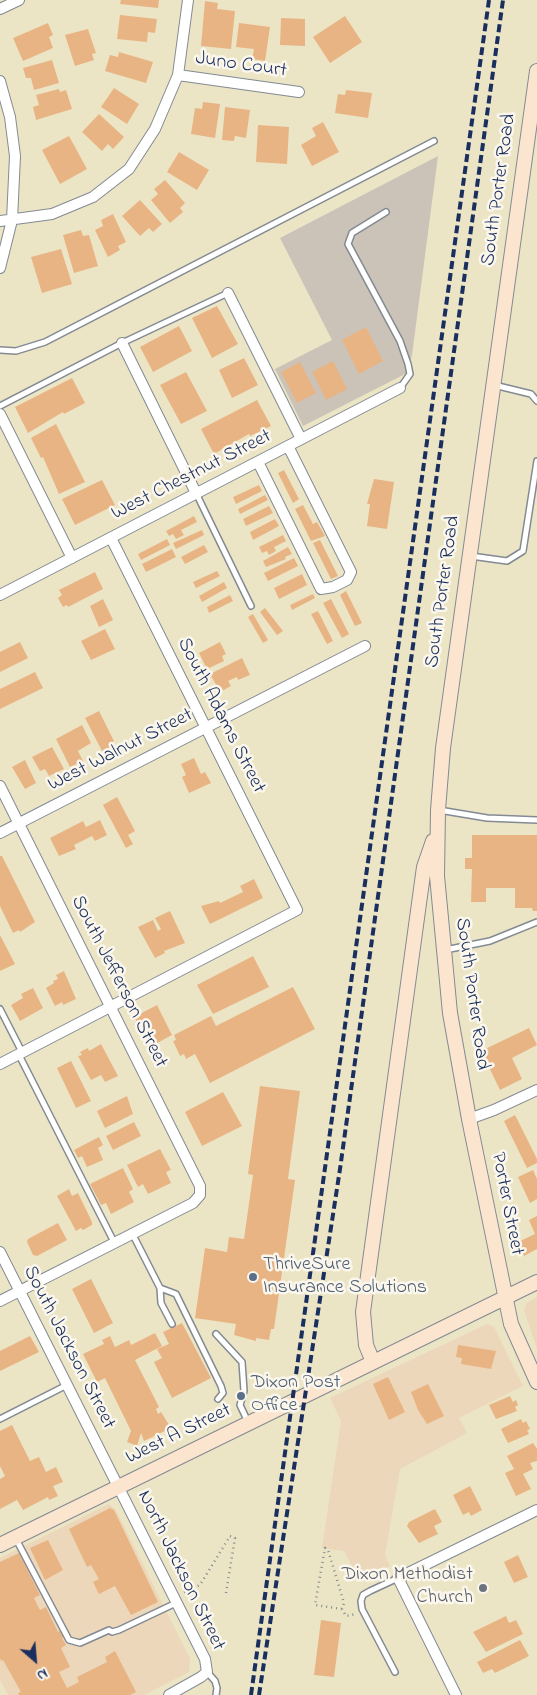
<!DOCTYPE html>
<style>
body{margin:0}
#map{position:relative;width:537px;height:1695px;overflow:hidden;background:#ebe5c6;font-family:"Indie Flower",sans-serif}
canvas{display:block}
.north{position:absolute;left:10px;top:1635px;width:50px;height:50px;-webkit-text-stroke:4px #fbf7ec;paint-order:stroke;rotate:153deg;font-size:14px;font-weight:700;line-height:20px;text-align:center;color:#1b2f5e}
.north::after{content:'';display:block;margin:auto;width:18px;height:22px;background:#1b2f5e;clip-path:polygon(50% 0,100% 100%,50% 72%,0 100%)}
</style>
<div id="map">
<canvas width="537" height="1695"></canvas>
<div class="north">N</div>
</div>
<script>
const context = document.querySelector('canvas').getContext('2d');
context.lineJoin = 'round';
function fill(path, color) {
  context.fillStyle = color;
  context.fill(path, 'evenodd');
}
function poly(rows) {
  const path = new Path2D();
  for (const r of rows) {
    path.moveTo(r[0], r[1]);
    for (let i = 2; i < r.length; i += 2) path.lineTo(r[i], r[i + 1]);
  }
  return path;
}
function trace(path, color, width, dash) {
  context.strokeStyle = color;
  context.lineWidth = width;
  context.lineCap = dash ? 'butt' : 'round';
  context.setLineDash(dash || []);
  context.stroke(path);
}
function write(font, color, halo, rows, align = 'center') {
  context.font = font + ' "Indie Flower",sans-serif';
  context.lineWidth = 5;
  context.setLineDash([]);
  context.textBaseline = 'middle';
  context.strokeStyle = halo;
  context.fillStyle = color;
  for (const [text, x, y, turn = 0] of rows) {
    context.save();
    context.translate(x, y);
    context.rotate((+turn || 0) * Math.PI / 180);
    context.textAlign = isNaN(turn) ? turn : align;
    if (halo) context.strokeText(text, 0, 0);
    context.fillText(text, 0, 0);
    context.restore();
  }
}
fill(poly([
 [537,1297,537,1349,524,1310,527,1303],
 [487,1324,494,1327,523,1386,459,1418,467,1433,400,1469,385,1555,390,1566,360,1581,344,1551,322,1548,341,1421,330,1398],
 [109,1504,116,1510,190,1659,189,1672,144,1695,8,1695,0,1680,0,1558]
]), '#ecd7ba');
fill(poly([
 [438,156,412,355,407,373,303,426,275,369,332,340,280,238]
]), '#cbc2b8');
fill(poly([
 [121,0,159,0,158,8,120,4],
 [205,1,218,3,217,9,235,11,231,49,201,46],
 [120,15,157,19,155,33,148,32,147,42,117,39],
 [345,16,362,42,330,63,313,37],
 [281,18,305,19,305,46,280,45],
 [48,23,53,35,49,37,53,48,23,61,13,38],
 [239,23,270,27,265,61,252,59,254,49,236,47],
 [88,29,96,53,92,54,94,60,75,66,65,35],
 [119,52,153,62,146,83,105,71,110,55,118,57],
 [52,60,59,83,34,90,31,78,26,78,23,68],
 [114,88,139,104,127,124,101,107],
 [59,89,60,92,66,90,72,109,36,120,33,107,39,105,36,95],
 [346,90,372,93,368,118,335,113,338,94,345,95],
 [203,102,220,104,215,138,191,134,195,108,202,109],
 [225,107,250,110,246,138,235,136,234,141,222,140],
 [99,114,124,137,113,149,108,144,102,151,82,132],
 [323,122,339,152,312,166,301,145,316,136,312,128],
 [258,125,289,127,287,164,256,162],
 [69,136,87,169,60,184,42,150],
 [179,152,209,170,197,190,167,172],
 [165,180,185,203,180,208,183,212,170,223,151,200,158,194,154,189],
 [140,200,162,224,153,232,149,228,140,236,122,216],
 [113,214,126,242,118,246,120,250,108,257,95,230,103,226,101,220],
 [81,230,83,236,89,235,98,266,74,273,63,235],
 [61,249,72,284,42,293,31,257],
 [217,306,238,344,212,358,192,318],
 [179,326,192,351,153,372,140,347],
 [366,327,383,361,359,374,342,340],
 [244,358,258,385,232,398,219,370],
 [333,361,347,389,326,400,312,372],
 [300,362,316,393,297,403,281,372],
 [186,372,207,411,181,424,160,385],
 [72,378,85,403,64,414,63,412,28,433,15,407],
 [257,400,271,426,250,436,249,434,214,454,201,429],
 [56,424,85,482,59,494,43,457,41,458,31,438],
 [284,470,299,499,293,503,278,473],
 [374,479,394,482,387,529,367,526,370,504,367,504],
 [102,480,115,505,75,525,62,499],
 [259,485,262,491,236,504,233,497],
 [265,495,268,500,240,514,238,509],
 [303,505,313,524,317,522,325,536,311,541,295,509],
 [269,506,273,513,246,526,243,519],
 [194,516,197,522,181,530,184,535,176,539,173,534,169,536,166,531],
 [275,519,279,526,253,540,250,532],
 [202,530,204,535,176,549,173,543],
 [283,535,286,541,274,547,276,551,269,555,267,551,262,553,259,547],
 [167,539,170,545,141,560,138,554],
 [320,540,338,576,331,579,313,543],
 [204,545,208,552,185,564,181,557],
 [288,547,292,554,285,557,286,559,266,567,263,561],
 [172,549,176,557,146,572,142,564],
 [294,558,298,566,268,581,264,573],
 [217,571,220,576,196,588,193,582],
 [95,572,103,589,68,607,67,605,63,607,58,598,62,595,59,590],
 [302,574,307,585,279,599,274,588],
 [224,582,227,588,202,602,199,596],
 [346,591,362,623,355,626,340,595],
 [313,594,315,598,292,610,290,605],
 [230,595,233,601,209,613,207,607],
 [103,599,113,620,99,627,90,606],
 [331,599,349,634,342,638,323,603],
 [265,608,283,631,277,635,260,612],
 [318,611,333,641,327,644,311,614],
 [253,614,268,640,263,643,248,617],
 [105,629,115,649,91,660,81,641],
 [20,642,28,658,0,672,0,652],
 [220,642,226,654,222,656,224,661,207,669,199,653],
 [242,658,250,675,238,680,237,677,228,681,231,686,220,692,210,674],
 [35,672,43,688,0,709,0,689],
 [99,711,114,741,111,743,112,746,102,751,85,718],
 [82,725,91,743,78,751,83,761,70,767,56,739],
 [52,747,64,769,49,776,45,769,40,771,32,757],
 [194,758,201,774,205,772,211,783,189,793,182,777,186,775,181,764],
 [25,760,36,783,25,789,12,767],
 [117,797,135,831,128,835,133,844,126,848,103,805],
 [100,820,107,835,95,841,92,836,74,845,76,849,59,856,50,838,83,821,86,827],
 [472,835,537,835,537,911,533,911,532,908,515,908,515,888,486,888,486,902,471,902,472,869,465,869,465,858,472,858],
 [0,856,2,856,35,922,20,932,19,930,13,933,0,906],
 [254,879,263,898,210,924,201,906,219,901,220,903,243,892,240,886],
 [170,911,185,943,164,951,165,953,155,958,138,927,153,920,158,931,161,929,155,918],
 [0,935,15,964,0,971],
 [253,956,269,987,213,1014,197,985],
 [64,971,76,999,63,1005,62,1002,55,1006,46,988,54,983,53,981,58,979,56,975],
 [293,987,315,1029,210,1083,195,1054,186,1059,184,1054,180,1056,173,1041,176,1040,174,1035,211,1016,216,1026],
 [33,988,43,1008,20,1021,11,1005,23,998,21,994],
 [157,1005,172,1035,150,1047,134,1017],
 [529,1028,537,1045,512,1058,522,1079,500,1090,481,1051],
 [101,1044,118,1076,105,1082,101,1075,91,1080,78,1056,82,1055,80,1052,88,1048,89,1051],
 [71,1061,91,1101,76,1108,57,1068],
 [260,1086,300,1091,288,1179,295,1180,274,1329,271,1329,269,1340,256,1338,256,1341,234,1335,236,1324,195,1318,205,1248,227,1252,229,1237,244,1239,253,1175,248,1174],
 [223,1092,242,1126,202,1146,185,1112],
 [127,1096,133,1114,105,1128,97,1111],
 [515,1115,537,1159,537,1163,527,1168,504,1121],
 [134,1122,141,1136,113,1150,106,1136],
 [99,1137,103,1145,98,1148,103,1160,87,1167,82,1156,78,1158,74,1150],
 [160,1149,171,1170,166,1172,171,1183,148,1194,143,1184,138,1187,127,1165],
 [123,1168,133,1189,129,1192,134,1202,111,1214,106,1203,101,1205,90,1184],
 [533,1170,537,1179,537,1199,530,1203,518,1177],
 [69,1189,72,1196,78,1193,92,1222,92,1225,83,1230,81,1228,76,1231,57,1196],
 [537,1216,537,1249,524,1256,518,1242,535,1234,529,1220],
 [58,1223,67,1240,37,1256,33,1255,27,1242,28,1239],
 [91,1279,113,1323,94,1333,72,1289],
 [182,1323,211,1378,172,1398,154,1362,162,1358,157,1349,169,1344,163,1332],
 [155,1333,162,1346,135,1360,159,1407,156,1409,158,1414,161,1412,171,1428,144,1441,141,1433,137,1446,127,1442,131,1431,105,1378,97,1382,83,1354,104,1344,102,1340,110,1336,115,1347,129,1340,131,1345],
 [30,1336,39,1352,0,1371,0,1351],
 [458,1345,496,1351,491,1369,461,1364,462,1358,456,1357],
 [388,1377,405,1412,389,1420,373,1384],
 [428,1384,444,1416,427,1424,418,1410,411,1392],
 [510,1396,513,1402,516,1400,518,1405,515,1407,517,1411,496,1419,489,1405],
 [521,1419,523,1423,526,1421,530,1429,527,1430,529,1434,508,1443,501,1429],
 [12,1425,30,1461,39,1457,46,1472,56,1467,63,1482,53,1486,58,1496,49,1500,48,1497,23,1510,17,1500,0,1509,0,1479,5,1476,0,1466,0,1431],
 [533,1443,537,1449,537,1461,530,1463,533,1469,523,1474,531,1489,516,1496,505,1473,514,1469,507,1456],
 [470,1486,482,1510,471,1516,469,1512,463,1515,453,1495],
 [110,1508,114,1510,158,1602,131,1615,115,1586,99,1594,93,1582,99,1579,91,1565,87,1567,69,1529],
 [435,1509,442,1522,434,1526,438,1534,419,1543,407,1526,409,1522],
 [48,1540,63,1570,45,1580,30,1548],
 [19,1553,40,1595,34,1598,40,1610,46,1607,58,1632,60,1631,64,1637,62,1638,66,1645,61,1648,70,1667,59,1672,67,1688,79,1682,77,1677,107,1662,105,1657,115,1651,136,1692,130,1695,19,1695,18,1693,21,1692,3,1660,1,1661,0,1658,0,1562],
 [518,1555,528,1577,514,1583,504,1562],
 [506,1616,509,1623,516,1620,523,1634,486,1652,473,1632],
 [321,1620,341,1623,334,1677,314,1675],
 [520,1640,529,1656,495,1673,492,1669,483,1673,477,1662]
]), '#e9b483');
const lane = poly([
 [386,212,352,233,348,244,400,341,408,364,410,374,400,388],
 [0,350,16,351,45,342,434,141],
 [494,385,531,394,537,401],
 [0,406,122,343,228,293],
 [196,493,251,606],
 [471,556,507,561,523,551,537,461],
 [439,810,487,818,537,820],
 [445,950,490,941,537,922],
 [0,1009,22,1052],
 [19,1055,114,1242],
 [132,1233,160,1288,176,1294,221,1386,223,1393,218,1399],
 [160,1288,161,1303,172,1324],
 [216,1334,242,1362,244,1391,240,1405,248,1422],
 [0,1419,67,1385],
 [16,1539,69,1640,80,1643,109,1630,112,1632,119,1630,176,1603],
 [207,1672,215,1681,217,1688,216,1695],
 [395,1672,362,1609,361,1601,363,1595,370,1591,398,1578]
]);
const street = poly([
 [0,9,19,0],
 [178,75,299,92],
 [0,81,10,117,15,156,12,220,0,268],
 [0,221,52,214,93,197,129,169,155,129,178,75,188,0],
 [228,293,301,439],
 [122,343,196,493],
 [0,414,72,558],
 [258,462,321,589,333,587,347,580,351,572,288,446],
 [0,595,400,388],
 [0,786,200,1186,200,1195,193,1203,0,1301],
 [0,833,365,646],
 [0,1064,297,910,111,538],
 [469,1119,494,1110,537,1090],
 [0,1252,205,1659,207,1672,201,1677,169,1695],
 [456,1695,398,1578,537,1510]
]);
const secondary = poly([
 [537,71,443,748,438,810,437,876,450,1013,469,1119,511,1324,537,1382],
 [373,1362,366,1345,363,1312,424,867,433,841],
 [0,1545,537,1282]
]);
trace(lane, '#838a92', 8);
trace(street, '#838a92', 12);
trace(secondary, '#838a92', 16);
trace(poly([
 [184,1592,200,1585,230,1536,235,1538,226,1593],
 [342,1609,315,1605,325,1548,328,1550,344,1603,342,1609,346,1616,356,1614]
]), '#838a92', 2.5, [1, 4]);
trace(lane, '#fff', 5);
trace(street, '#fff', 10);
trace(secondary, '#fce5cf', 14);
trace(poly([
 [251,1695,489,0],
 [259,1695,340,1169,503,0]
]), '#1b2f5e', 4, [8, 4]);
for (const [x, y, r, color] of [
 [253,1277,5,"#5c6f8a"],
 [241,1396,5,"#5c6f8a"],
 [483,1588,5,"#6b7280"]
]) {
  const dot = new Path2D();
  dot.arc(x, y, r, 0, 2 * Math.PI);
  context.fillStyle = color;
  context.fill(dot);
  trace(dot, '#fbf7ec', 2);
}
write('20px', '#1b2f5e', '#fbf7ec', [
 ["Juno Court",241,66,8],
 ["South Porter Road",500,190,-82],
 ["West Chestnut Street",192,476,-27],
 ["South Porter Road",444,592,-82],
 ["South Adams Street",220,716,63],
 ["West Walnut Street",121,751,-27],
 ["South Jefferson Street",118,982,63],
 ["South Porter Road",471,994,82],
 ["Porter Street",506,1204,79],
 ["South Jackson Street",68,1348,63],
 ["West A Street",179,1435,-26],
 ["North Jackson Street",180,1571,64]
]);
write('20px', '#4e5e75', '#fbf7ec', [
 ["ThriveSure",263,1266],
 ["Insurance Solutions",263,1289],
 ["Dixon Post",251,1384],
 ["Office",251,1407]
], 'left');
write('20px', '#5b616d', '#fbf7ec', [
 ["Dixon Methodist",473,1576],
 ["Church",473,1599]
], 'right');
</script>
